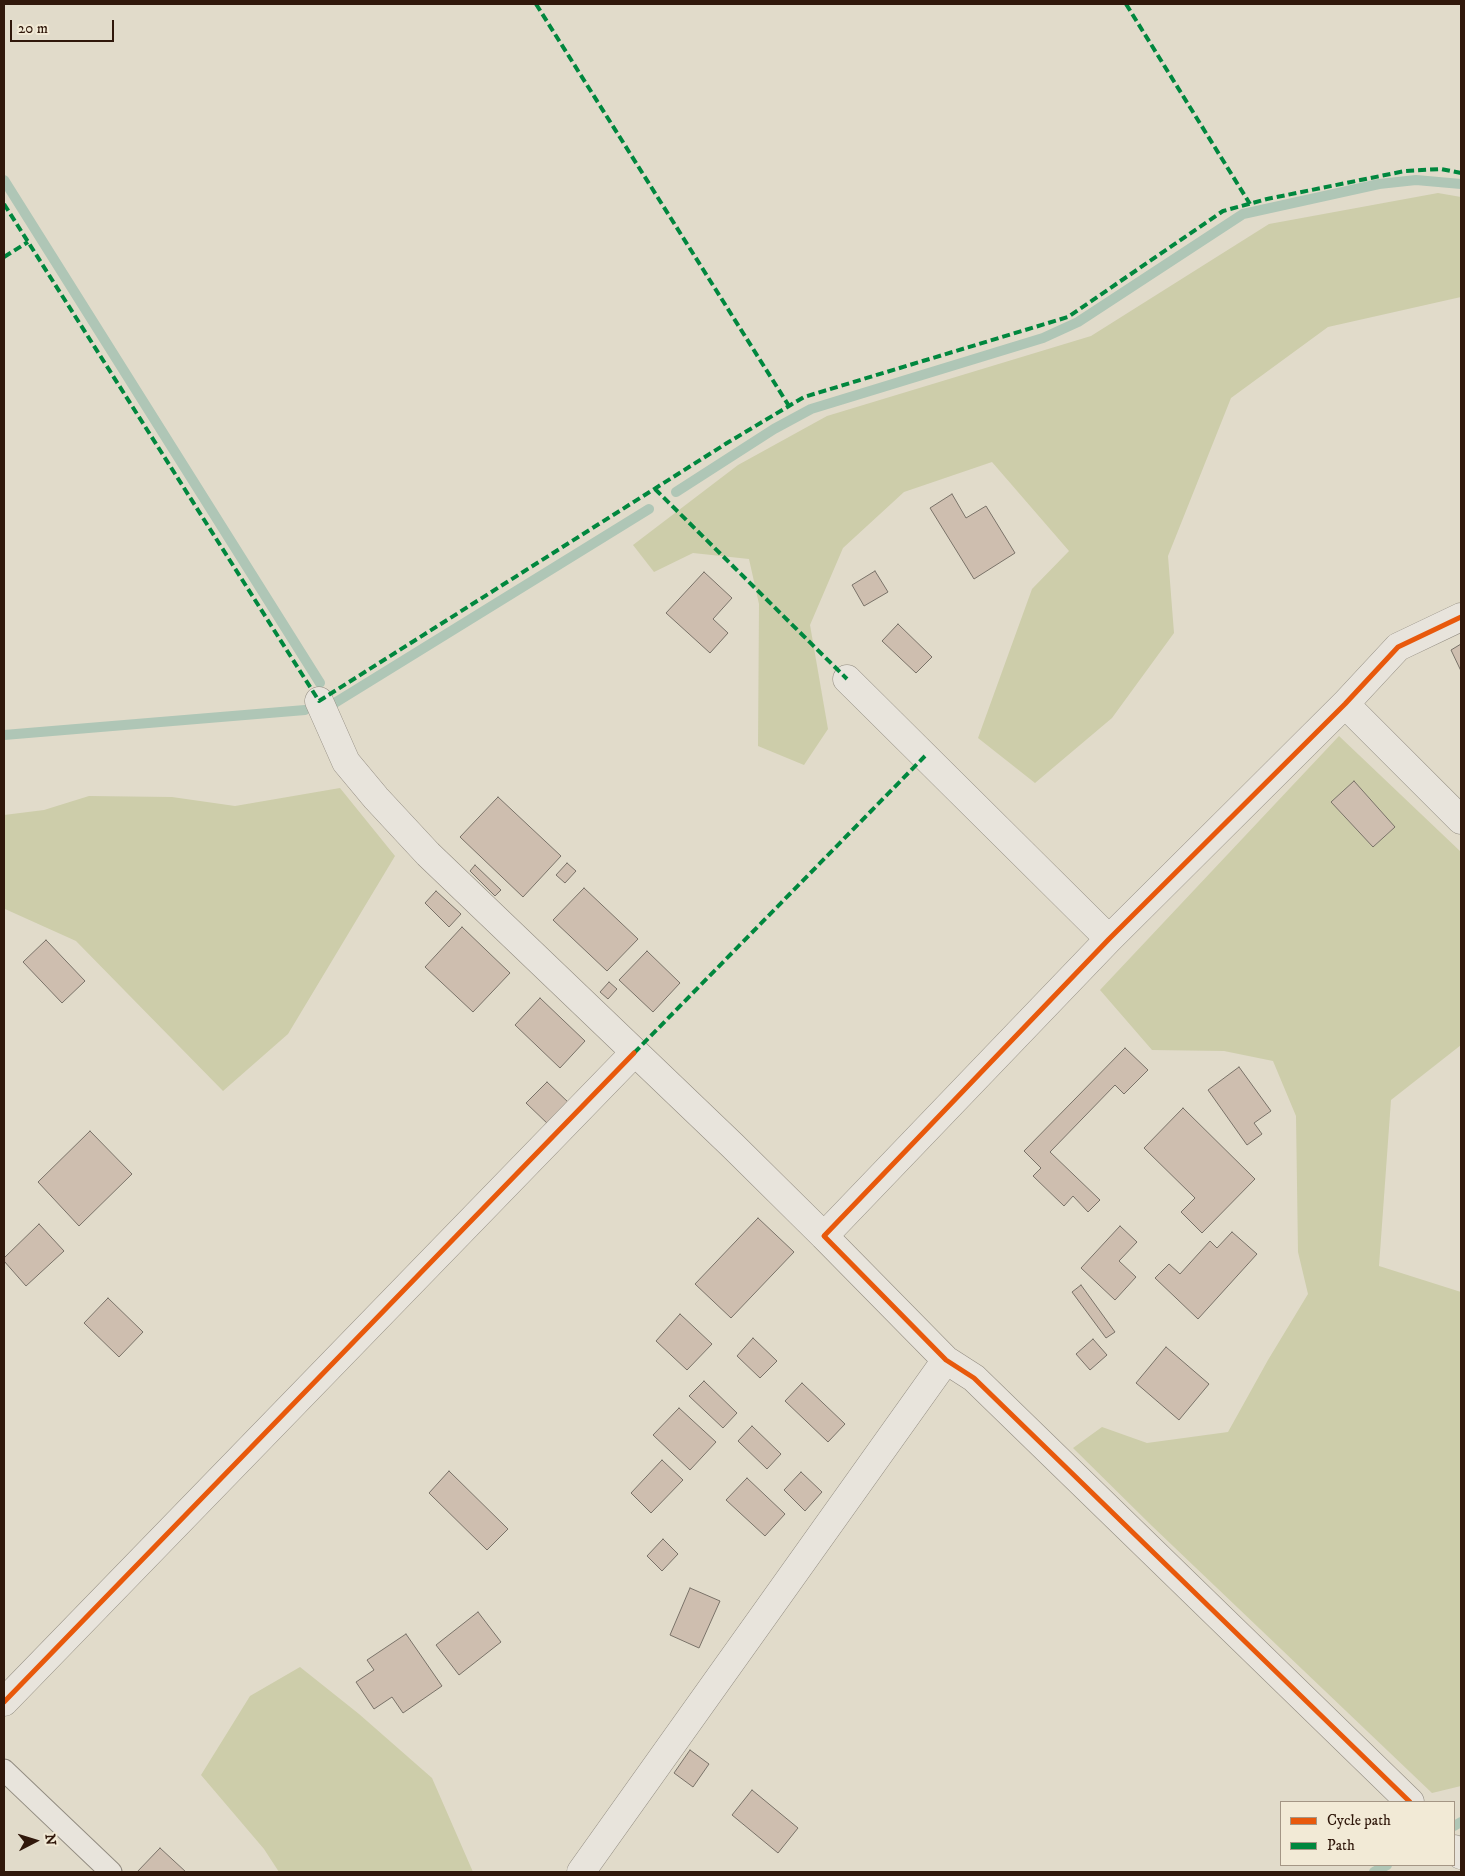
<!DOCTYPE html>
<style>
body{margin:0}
#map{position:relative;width:1465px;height:1876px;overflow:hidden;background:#e1dbca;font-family:"IM FELL DW Pica",serif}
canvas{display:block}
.frame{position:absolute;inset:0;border:5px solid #30180b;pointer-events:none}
.legend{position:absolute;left:1280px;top:1801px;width:175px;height:65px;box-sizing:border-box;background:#f2ead6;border:1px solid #a49685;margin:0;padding:6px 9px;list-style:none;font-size:15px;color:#30180b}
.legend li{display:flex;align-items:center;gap:10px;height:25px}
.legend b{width:25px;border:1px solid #a49685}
.north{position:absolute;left:10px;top:1816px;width:50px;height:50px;-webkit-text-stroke:4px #f2ead6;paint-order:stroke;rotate:85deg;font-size:14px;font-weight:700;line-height:20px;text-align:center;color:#30180b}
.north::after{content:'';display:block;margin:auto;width:18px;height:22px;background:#30180b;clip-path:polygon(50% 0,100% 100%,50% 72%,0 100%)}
.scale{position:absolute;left:10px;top:20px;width:104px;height:22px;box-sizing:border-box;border:2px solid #30180b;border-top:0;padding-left:6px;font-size:15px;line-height:18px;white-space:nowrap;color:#30180b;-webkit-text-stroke:4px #f2ead6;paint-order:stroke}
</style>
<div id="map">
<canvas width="1465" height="1876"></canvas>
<div class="frame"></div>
<ul class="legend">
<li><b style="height:6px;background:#e8590c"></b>Cycle path</li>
<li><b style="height:6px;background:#00873e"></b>Path</li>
</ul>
<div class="north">N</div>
<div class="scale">20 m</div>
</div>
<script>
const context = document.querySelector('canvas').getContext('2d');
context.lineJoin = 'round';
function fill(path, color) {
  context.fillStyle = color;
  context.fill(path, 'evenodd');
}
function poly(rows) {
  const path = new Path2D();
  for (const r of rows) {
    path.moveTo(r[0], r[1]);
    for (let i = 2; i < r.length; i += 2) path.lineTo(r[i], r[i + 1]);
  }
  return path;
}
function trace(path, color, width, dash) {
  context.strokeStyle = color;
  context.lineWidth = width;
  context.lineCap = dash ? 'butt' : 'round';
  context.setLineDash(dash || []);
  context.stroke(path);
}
fill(poly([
 [1438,193,1461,197,1461,297,1328,327,1231,398,1168,556,1174,633,1112,718,1035,783,978,738,1032,589,1069,551,992,462,904,492,843,548,810,625,828,729,804,765,758,746,759,604,749,559,693,553,654,572,633,545,738,465,827,416,1091,336,1269,224],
 [1339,736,1461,852,1461,1045,1391,1100,1379,1266,1461,1292,1461,1786,1432,1793,1152,1526,1073,1448,1102,1427,1147,1443,1228,1432,1268,1360,1308,1294,1298,1252,1296,1116,1273,1061,1224,1051,1152,1050,1100,990],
 [340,788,395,856,288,1034,223,1091,76,941,5,909,4,910,4,815,44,810,89,796,172,797,235,806],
 [300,1667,359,1714,432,1778,473,1872,279,1872,264,1849,201,1775,250,1696]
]), '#cdcdaa');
trace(poly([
 [4,180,320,683],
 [676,492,774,429,811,409,1043,338,1078,322,1243,214,1379,184,1416,180,1461,184],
 [333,704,649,509],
 [4,735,305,710],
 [1454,1826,1461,1822],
 [1374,1872,1387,1865]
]), '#afc6b6', 10);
const building = poly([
 [952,494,966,518,986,506,1015,553,974,579,930,508,952,494],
 [875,571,888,592,864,606,852,585,875,571],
 [704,572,732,598,713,619,728,633,710,653,666,613,704,572],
 [898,624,932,657,916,673,882,641,898,624],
 [1461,644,1461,671,1451,650,1461,644],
 [1354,781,1395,827,1373,847,1331,802,1354,781],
 [498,797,561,856,523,897,460,837,498,797],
 [567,863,576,871,565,883,556,875,567,863],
 [475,865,501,890,495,896,470,871,475,865],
 [584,888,638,939,607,971,553,920,584,888],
 [436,891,461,914,449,927,425,903,436,891],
 [462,927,510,973,473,1012,425,967,462,927],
 [46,940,85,981,62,1003,23,962,46,940],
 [647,951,680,983,653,1012,619,980,647,951],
 [609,982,617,989,608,999,600,992,609,982],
 [540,998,585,1041,560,1068,515,1025,540,998],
 [1125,1048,1148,1070,1124,1094,1115,1085,1050,1152,1100,1200,1088,1212,1073,1196,1064,1206,1033,1176,1041,1168,1024,1151,1125,1048],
 [1239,1067,1271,1111,1254,1123,1262,1134,1247,1145,1208,1090,1239,1067],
 [547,1082,569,1103,549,1125,526,1103,547,1082],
 [1183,1108,1255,1179,1202,1233,1181,1212,1195,1198,1144,1148,1183,1108],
 [90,1131,132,1174,79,1226,38,1182,90,1131],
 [758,1218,794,1252,731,1318,695,1284,758,1218],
 [39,1224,64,1251,26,1286,4,1261,4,1258,39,1224],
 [1120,1226,1137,1242,1119,1261,1136,1277,1115,1300,1081,1268,1120,1226],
 [1232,1232,1257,1254,1198,1319,1155,1278,1169,1264,1180,1274,1210,1241,1217,1248,1232,1232],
 [1081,1285,1115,1332,1106,1338,1072,1292,1081,1285],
 [108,1298,143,1332,119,1357,84,1323,108,1298],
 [680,1314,712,1344,687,1370,656,1341,680,1314],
 [753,1338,777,1361,760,1378,737,1356,753,1338],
 [1093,1339,1107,1355,1090,1370,1076,1354,1093,1339],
 [1166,1347,1209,1384,1179,1420,1136,1383,1166,1347],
 [704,1381,737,1413,723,1428,689,1396,704,1381],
 [802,1383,845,1424,828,1442,785,1401,802,1383],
 [679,1408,716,1442,690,1470,653,1435,679,1408],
 [752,1426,781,1454,767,1469,738,1441,752,1426],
 [662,1460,683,1480,651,1513,631,1493,662,1460],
 [449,1471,508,1529,487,1550,429,1493,449,1471],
 [801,1472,822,1492,805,1511,784,1490,801,1472],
 [747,1478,785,1514,765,1536,726,1500,747,1478],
 [663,1539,678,1554,662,1571,647,1556,663,1539],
 [690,1588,720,1601,699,1648,670,1635,690,1588],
 [478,1612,501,1642,459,1675,436,1645,478,1612],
 [406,1634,442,1686,403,1713,392,1697,374,1709,356,1682,374,1670,367,1660,406,1634],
 [690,1750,709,1764,693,1787,674,1773,690,1750],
 [752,1790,798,1828,778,1853,732,1815,752,1790],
 [160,1848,186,1872,137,1872,160,1848]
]);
fill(building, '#cebeaf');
trace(building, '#797268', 1);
const lane = poly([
 [4,1770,111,1872]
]);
const street = poly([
 [847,679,1109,939],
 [319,701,346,762,376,798,428,854,733,1146,824,1236],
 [1345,704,1461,820],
 [4,1702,634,1053],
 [1410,1802,974,1378,946,1360,824,1236,1109,939,1345,704,1398,647,1461,617],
 [1454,1849,1461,1855],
 [581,1872,946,1360]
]);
trace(lane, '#928c81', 23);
trace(street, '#928c81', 29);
trace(lane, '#e8e4dc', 21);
trace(street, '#e8e4dc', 28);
trace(poly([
 [536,4,789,406],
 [1126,4,1250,204],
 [4,204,319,701,727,443,804,397,1068,317,1223,211,1267,199,1405,171,1441,169,1461,173],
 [4,257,28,242],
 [655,489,847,679],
 [634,1053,925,756]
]), '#00873e', 4, [8, 4]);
trace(poly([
 [4,1702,634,1053],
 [1410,1802,974,1378,946,1360,824,1236,1109,939,1345,704,1398,647,1461,617]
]), '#e8590c', 5);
</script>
